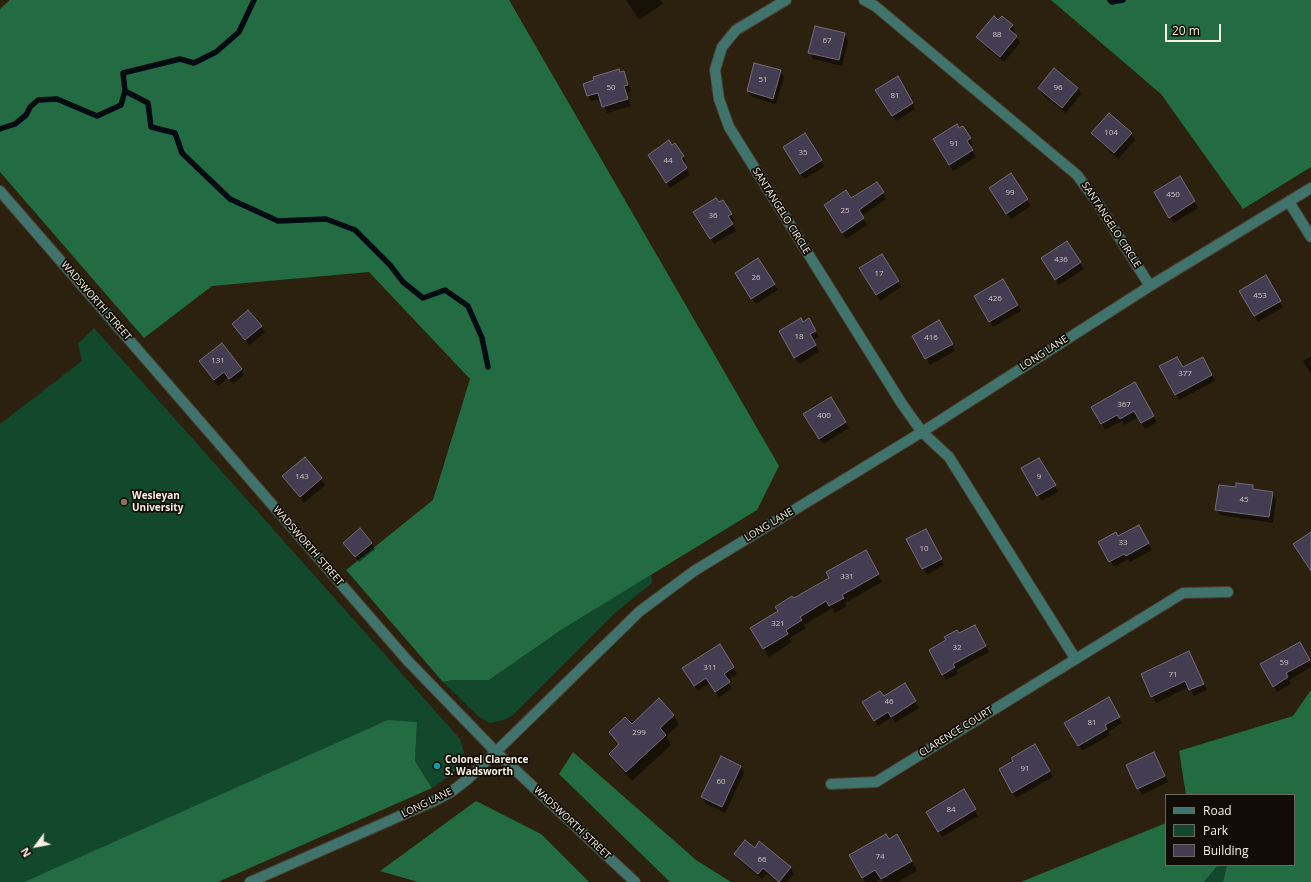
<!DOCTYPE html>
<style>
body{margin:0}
#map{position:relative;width:1311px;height:882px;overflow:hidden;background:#2c210f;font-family:"Open Sans",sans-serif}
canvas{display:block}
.legend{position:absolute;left:1165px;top:794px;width:130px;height:72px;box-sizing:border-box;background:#110c05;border:1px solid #6d675f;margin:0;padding:5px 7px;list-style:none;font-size:12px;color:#f8f0e5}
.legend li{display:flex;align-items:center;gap:8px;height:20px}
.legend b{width:20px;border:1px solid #6d675f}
.north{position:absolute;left:16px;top:826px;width:40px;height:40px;-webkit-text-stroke:3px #110c05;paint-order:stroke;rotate:238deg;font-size:11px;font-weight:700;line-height:16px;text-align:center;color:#f8f0e5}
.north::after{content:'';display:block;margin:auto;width:14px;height:18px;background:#f8f0e5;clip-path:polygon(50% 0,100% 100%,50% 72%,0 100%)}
.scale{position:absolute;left:1165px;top:24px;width:56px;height:18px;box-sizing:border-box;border:2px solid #f8f0e5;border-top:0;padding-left:5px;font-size:12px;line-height:14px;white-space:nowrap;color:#f8f0e5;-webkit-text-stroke:3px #110c05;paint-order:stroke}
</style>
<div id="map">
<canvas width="1311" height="882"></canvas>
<ul class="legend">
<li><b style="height:5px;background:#41736d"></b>Road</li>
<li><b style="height:11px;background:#12482b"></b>Park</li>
<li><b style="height:11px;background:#443c50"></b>Building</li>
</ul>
<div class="north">N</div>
<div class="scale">20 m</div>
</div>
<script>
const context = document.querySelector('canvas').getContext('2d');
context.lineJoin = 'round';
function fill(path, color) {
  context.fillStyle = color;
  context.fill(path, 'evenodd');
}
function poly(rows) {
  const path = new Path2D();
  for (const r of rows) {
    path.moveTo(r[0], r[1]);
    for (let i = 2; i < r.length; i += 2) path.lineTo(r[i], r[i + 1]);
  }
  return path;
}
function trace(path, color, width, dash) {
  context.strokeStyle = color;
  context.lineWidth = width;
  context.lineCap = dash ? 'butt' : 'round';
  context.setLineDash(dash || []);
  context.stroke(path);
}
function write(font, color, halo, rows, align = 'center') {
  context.font = font + ' "Open Sans",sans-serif';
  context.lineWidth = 3.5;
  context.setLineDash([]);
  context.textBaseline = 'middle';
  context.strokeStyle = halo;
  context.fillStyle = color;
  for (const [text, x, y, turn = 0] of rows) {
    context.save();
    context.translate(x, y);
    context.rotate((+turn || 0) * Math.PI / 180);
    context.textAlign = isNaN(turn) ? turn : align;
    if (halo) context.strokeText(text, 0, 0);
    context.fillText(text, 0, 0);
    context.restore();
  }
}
fill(poly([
 [94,328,460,739,464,752,462,761,454,773,432,788,415,761,417,722,24,882,0,882,0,424,82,361,78,344],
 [651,574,652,583,616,612,513,715,504,720,490,723,478,716,443,682,452,680,489,680,564,628],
 [1218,865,1227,865,1223,882,1204,882]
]), '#12482b');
fill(poly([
 [10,0,509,0,779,466,757,510,564,628,489,680,452,680,443,682,346,570,433,500,470,379,369,272,212,286,144,338,0,172,0,9],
 [1051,0,1311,0,1311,167,1243,209,1161,94],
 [1311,690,1311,882,1223,882,1227,865,1294,865,1294,795,1186,795,1179,751,1293,716],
 [388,720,417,722,415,761,432,788,218,882,24,882],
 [573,752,696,860,731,882,670,882,559,774],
 [476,801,541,834,589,882,418,882,380,871],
 [1166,823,1166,865,1218,865,1204,882,1021,882]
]), '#236b43');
fill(poly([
 [626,0,661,0,663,4,639,20],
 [1002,18,1012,26,1015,32,1014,34,1020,43,1004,62,981,43,977,37],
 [844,34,848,40,842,66,813,59,810,53],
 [780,71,784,77,776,104,752,97,748,91],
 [623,73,627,79,631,91,627,92,631,106,607,113,601,99,591,101,588,95],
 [898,78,915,109,896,121,877,91],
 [1039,88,1078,88,1081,94,1066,113,1042,94],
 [1109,114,1131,134,1135,140,1118,159,1096,139,1092,133],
 [962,127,973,145,970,147,976,157,953,171,934,140],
 [805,134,824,167,804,179,784,147],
 [683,156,686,162,684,164,690,175,670,188,652,161],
 [1011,175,1031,206,1011,219,994,194],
 [1179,177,1198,208,1174,223,1155,193],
 [883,193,886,199,862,216,867,225,846,239,829,212,851,199],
 [723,201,734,220,731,222,736,231,714,244,695,213],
 [1067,242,1084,269,1059,285,1046,264],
 [882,255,901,287,880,301,860,268],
 [736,273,774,284,778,290,756,304],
 [1003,280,1021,311,993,327,975,296],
 [1280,302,1283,307,1258,322,1255,317],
 [809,320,819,337,813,340,819,352,799,364,780,331,803,323],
 [939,322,955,351,930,365,914,336],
 [233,324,261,327,265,333,249,345],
 [1311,356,1311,374,1303,361],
 [1206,364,1215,381,1179,400,1161,367,1183,369],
 [204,367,241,369,244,375,233,384,228,378,218,386],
 [1135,383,1157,422,1145,429,1138,417,1124,425,1122,421,1105,430,1092,407],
 [830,398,849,428,823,444,804,414],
 [304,458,325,485,304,503,284,476],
 [1039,459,1058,492,1042,501,1023,468],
 [1252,486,1255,491,1272,493,1276,499,1273,523,1220,515,1216,509,1237,488],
 [1138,526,1152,550,1130,562,1128,559,1114,567,1100,542,1118,538],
 [929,536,944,565,927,575,908,539],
 [344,543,371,543,375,549,359,562],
 [865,551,882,582,845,603,847,606,835,613,832,608,804,625,806,628,789,638,792,642,769,657,752,629,779,612,793,600,831,579],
 [974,626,989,652,956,670,958,674,946,680,930,650],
 [1299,643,1311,663,1311,667,1289,680,1291,684,1277,692,1262,665],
 [720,645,737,674,727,680,732,689,719,697,710,683,698,691,684,668],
 [1192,659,1207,690,1194,696,1189,687,1156,703,1142,674],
 [904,684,919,708,895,723,892,717,878,726,864,702,883,697],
 [1108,698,1122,723,1108,732,1110,735,1082,751,1066,723],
 [659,700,674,715,679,725,666,736,671,745,632,781,616,763,610,754,619,746,610,732,632,725],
 [1035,746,1053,777,1016,798,1000,769,1015,761],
 [1154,753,1168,782,1142,795,1127,765],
 [722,757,741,767,744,773,725,813,706,804,702,797],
 [964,791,978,816,942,837,927,812],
 [897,835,917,871,898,882,883,882,881,879,876,882,865,882,850,856],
 [755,849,790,867,794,874,787,882,777,882,767,874,762,879,738,860,735,854]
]), '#0007');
trace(poly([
 [1110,0,1112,2,1123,0],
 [125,91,148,103,151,127,175,133,182,153,230,199,278,221,326,219,355,230,390,265,403,282,423,298,445,290,468,306,482,338,488,367],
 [0,129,15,124,26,115,30,107,38,100,57,99,97,116,121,105,125,91,123,73,180,59,194,63,216,52,239,32,254,0]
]), '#020a12', 5.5);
const building = poly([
 [994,16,998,20,1002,16,1013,25,1009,29,1017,36,1000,57,976,37,994,16],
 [815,26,845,33,839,60,808,53,815,26],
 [754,63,781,70,773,99,747,91,754,63],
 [1054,68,1078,88,1062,108,1038,88,1054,68],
 [619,69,620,72,624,71,628,85,624,86,628,99,602,107,598,93,587,96,583,84,594,80,593,77,619,69],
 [898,76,913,103,892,116,875,90,898,76],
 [1109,113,1132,133,1114,153,1091,133,1109,113],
 [957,124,959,128,963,126,971,138,967,141,973,150,949,165,933,139,957,124],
 [805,133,822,160,800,174,783,147,805,133],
 [669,140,672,145,675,143,684,156,681,158,687,168,666,183,648,155,669,140],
 [1011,173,1028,199,1006,214,989,188,1011,173],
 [1180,176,1195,201,1169,218,1154,192,1180,176],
 [877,182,884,192,859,210,864,218,842,233,824,205,846,190,851,198,877,182],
 [716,198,719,202,723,200,732,214,728,216,733,224,710,239,693,212,716,198],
 [1067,241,1081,262,1055,280,1041,258,1067,241],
 [882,254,899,281,876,295,859,268,882,254],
 [758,258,775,284,751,299,735,273,758,258],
 [1266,275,1281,301,1254,316,1239,291,1266,275],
 [1003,279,1018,305,989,322,974,296,1003,279],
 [248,310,262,326,245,340,232,324,248,310],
 [801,318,803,322,809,318,816,331,810,334,816,345,794,358,779,331,801,318],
 [939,320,953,344,925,359,912,336,939,320],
 [222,343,242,369,229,379,224,372,214,380,199,361,222,343],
 [1177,357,1183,367,1203,357,1212,375,1175,395,1159,366,1177,357],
 [1135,382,1154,416,1141,423,1134,411,1120,419,1117,415,1101,424,1091,407,1135,382],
 [831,397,846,422,819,439,803,414,831,397],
 [305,457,322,478,300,497,282,476,305,457],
 [1039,458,1056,485,1037,496,1021,468,1039,458],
 [1236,483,1253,485,1253,489,1273,492,1269,517,1215,510,1219,485,1236,487,1236,483],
 [1139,525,1149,543,1126,556,1124,554,1109,562,1098,542,1116,532,1118,536,1139,525],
 [360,528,372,543,355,557,343,543,360,528],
 [926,529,942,559,922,569,906,539,926,529],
 [1311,532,1311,571,1293,544,1311,532],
 [866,550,879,574,842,595,844,598,829,606,826,601,800,617,802,620,786,630,788,634,763,649,750,628,778,611,775,607,792,596,794,598,829,578,826,572,866,550],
 [975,625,986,646,953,664,955,667,942,675,929,650,946,640,944,637,957,630,959,633,975,625],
 [1300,642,1310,660,1286,673,1288,677,1273,687,1260,664,1300,642],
 [720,644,734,667,724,674,730,682,715,692,706,678,694,686,682,668,720,644],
 [1189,651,1204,684,1189,690,1185,681,1151,697,1141,674,1189,651],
 [905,683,916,701,891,717,888,712,874,721,862,702,880,691,884,696,905,683],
 [1109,697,1120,717,1105,725,1107,729,1078,746,1064,723,1109,697],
 [659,698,674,715,660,728,666,735,626,772,609,754,619,744,609,732,625,717,632,724,659,698],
 [1035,744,1050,771,1012,793,999,769,1013,761,1011,758,1035,744],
 [1154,752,1165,776,1137,789,1126,765,1154,752],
 [721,756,741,766,722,807,701,797,721,756],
 [964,789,976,809,938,832,926,812,964,789],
 [886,834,889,839,897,834,912,861,881,879,875,870,862,878,849,855,886,834],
 [745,840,755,848,759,841,791,867,779,882,763,868,758,874,734,854,745,840]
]);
fill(building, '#443c50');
trace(building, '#736a7f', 1);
const minor = poly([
 [786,0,736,30,722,47,715,70,719,99,729,127,902,404,922,432,949,457,1075,658],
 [864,0,875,6,1077,175,1097,202,1150,286],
 [1289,202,1311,237],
 [831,784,876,782,1183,593,1228,592],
 [250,882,434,801,451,792,469,778,640,611,694,571,922,432,1150,286,1311,188]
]);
const tertiary = poly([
 [0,191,407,660,496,752,635,882]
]);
trace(minor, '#493e2d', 12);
trace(tertiary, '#493e2d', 12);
trace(minor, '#41736d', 10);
trace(tertiary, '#41736d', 10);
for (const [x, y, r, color] of [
 [124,502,4,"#8d6e63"],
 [437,766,4,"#0f9aa8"]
]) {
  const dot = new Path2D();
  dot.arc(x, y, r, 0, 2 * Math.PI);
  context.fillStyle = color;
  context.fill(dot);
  trace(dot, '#110c05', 1.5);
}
write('8px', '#cbc3c0', null, [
 ["88",997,35],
 ["67",827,41],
 ["51",763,80],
 ["50",611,88],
 ["96",1058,88],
 ["81",895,96],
 ["104",1111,133],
 ["91",954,144],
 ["35",803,153],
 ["44",668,161],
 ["99",1010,193],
 ["450",1173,195],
 ["25",845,211],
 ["36",713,216],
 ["436",1061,260],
 ["17",879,274],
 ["26",756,278],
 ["453",1260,296],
 ["426",995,299],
 ["18",799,337],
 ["416",931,338],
 ["131",218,361],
 ["377",1185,374],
 ["367",1124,405],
 ["400",824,416],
 ["143",302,477],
 ["9",1039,477],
 ["45",1244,500],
 ["33",1123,543],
 ["10",924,549],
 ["331",847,577],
 ["321",778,624],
 ["32",957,648],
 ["59",1284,663],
 ["311",710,668],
 ["71",1173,675],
 ["46",889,702],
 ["81",1092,723],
 ["299",639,733],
 ["91",1025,769],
 ["60",721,782],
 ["84",951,810],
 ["74",880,857],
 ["66",762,860]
]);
write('10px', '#f8f0e5', '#110c05', [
 ["SANTANGELO CIRCLE",781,211,58],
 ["SANTANGELO CIRCLE",1111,225,57],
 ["WADSWORTH STREET",96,301,49],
 ["LONG LANE",1044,353,-33],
 ["LONG LANE",769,525,-31],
 ["WADSWORTH STREET",308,546,49],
 ["CLARENCE COURT",956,732,-32],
 ["LONG LANE",427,803,-26],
 ["WADSWORTH STREET",572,823,43]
]);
write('bold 10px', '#f8f0e5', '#110c05', [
 ["Wesleyan",132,496],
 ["University",132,508],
 ["Colonel Clarence",445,760],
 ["S. Wadsworth",445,772]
], 'left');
</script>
